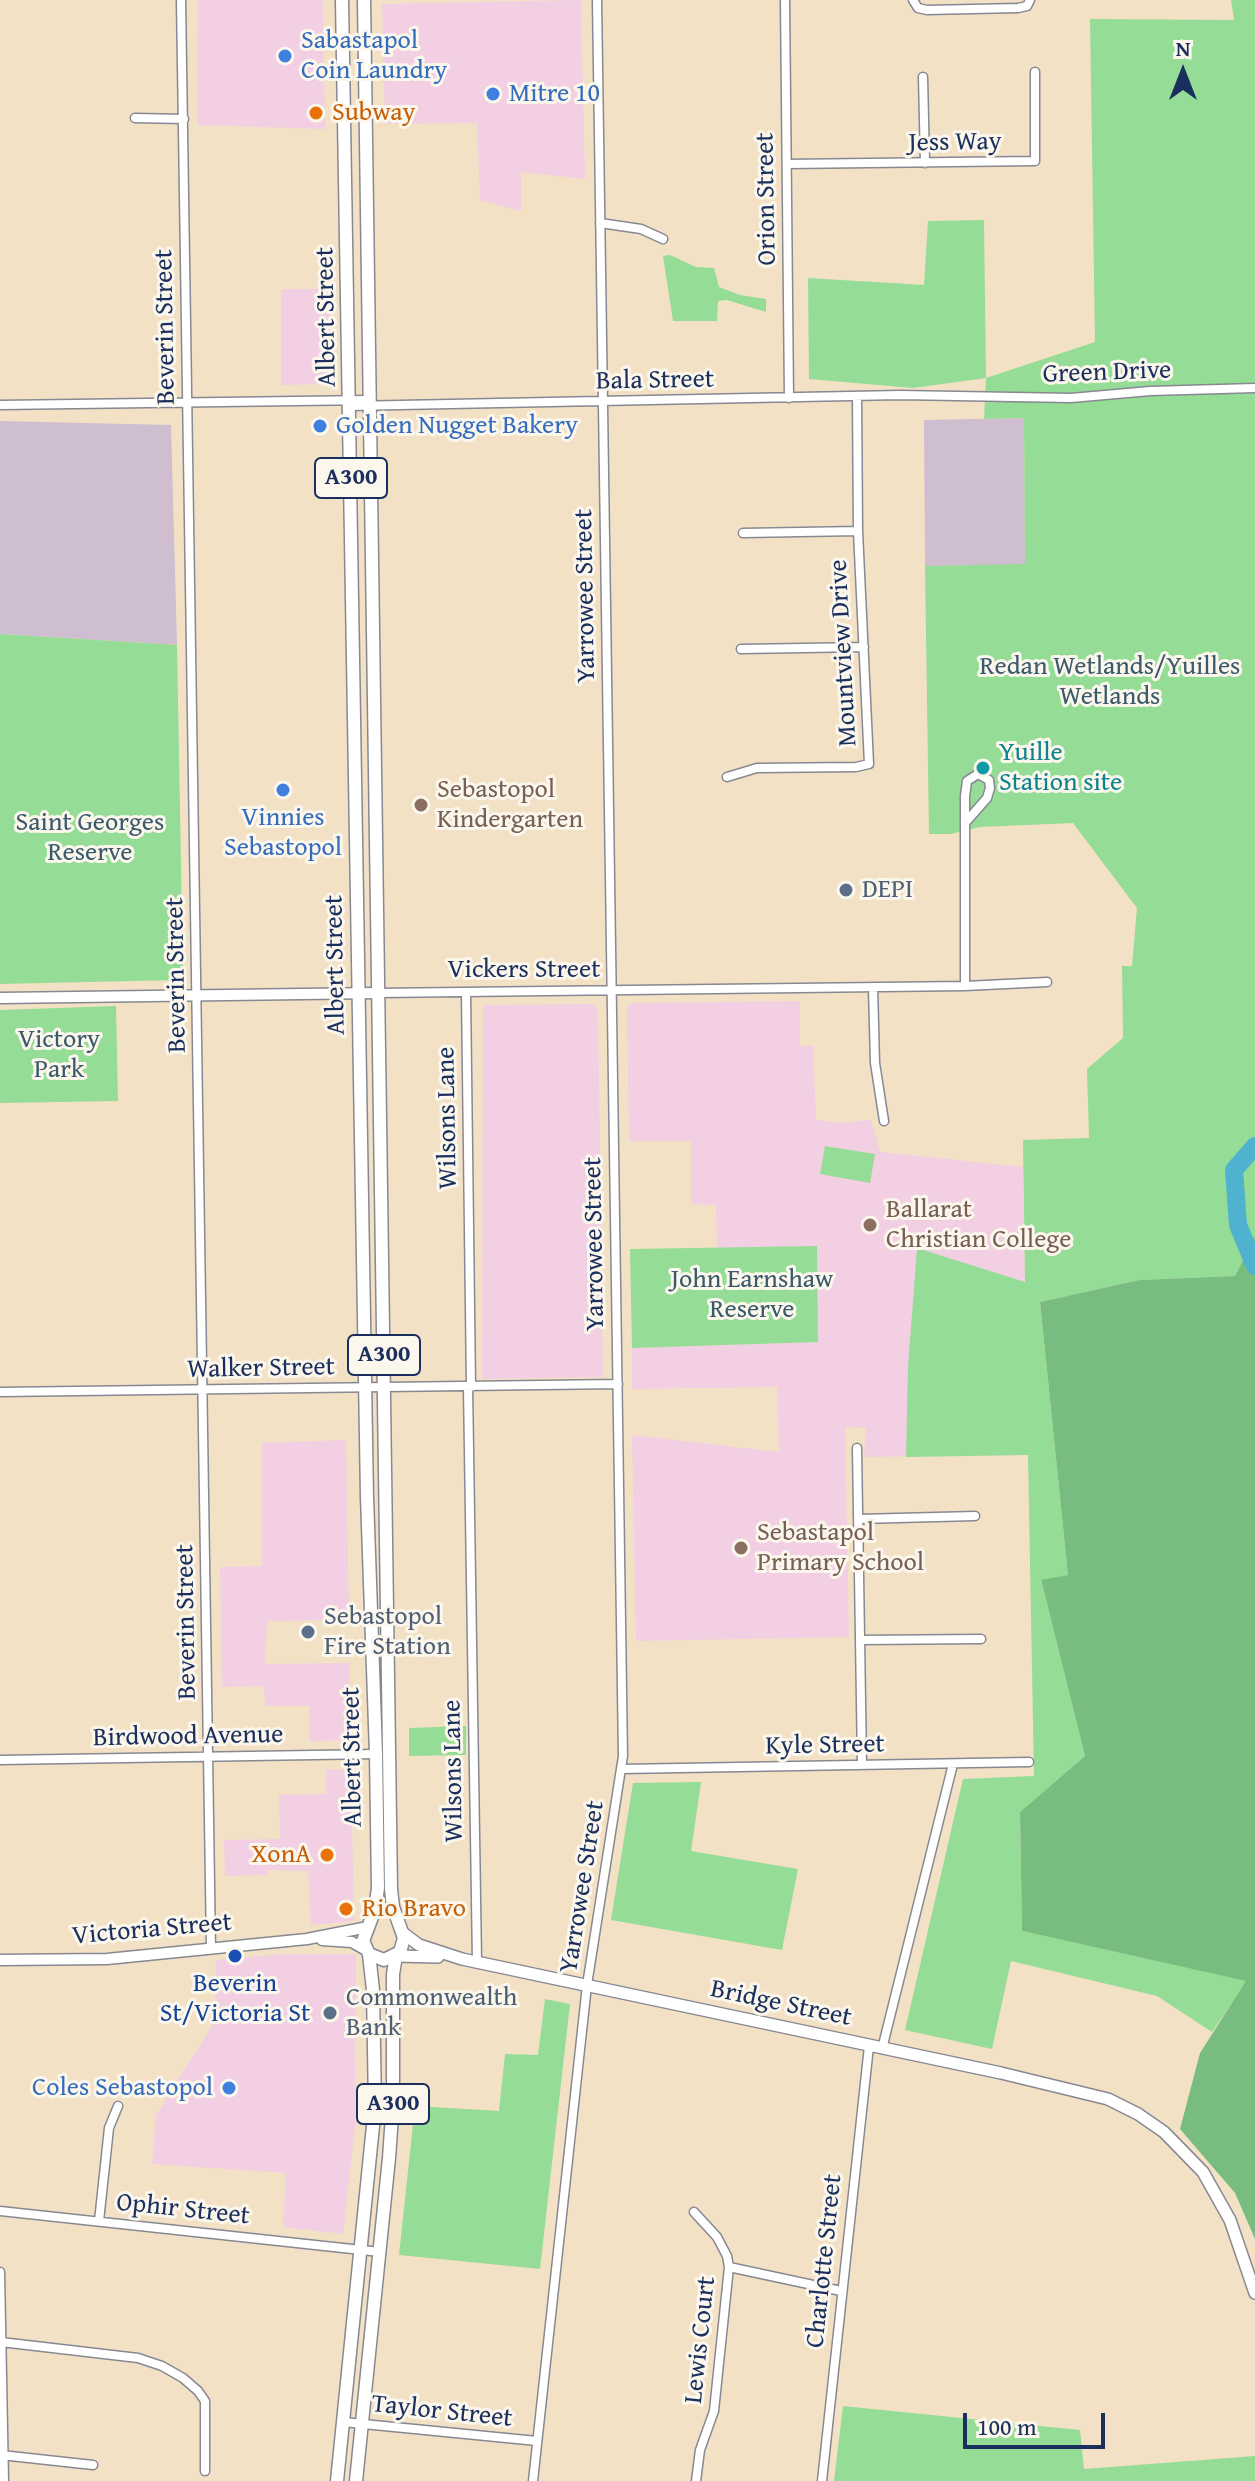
<!DOCTYPE html>
<style>
body{margin:0}
#map{position:relative;width:1255px;height:2481px;overflow:hidden;background:#f3e1c6;font-family:"Gentium Book Plus",serif}
canvas{display:block}
.north{position:absolute;left:1143px;top:32px;width:80px;height:80px;-webkit-text-stroke:6px #fbf7ec;paint-order:stroke;rotate:0deg;font-size:22px;font-weight:700;line-height:32px;text-align:center;color:#1b2f5e}
.north::after{content:'';display:block;margin:auto;width:28px;height:36px;background:#1b2f5e;clip-path:polygon(50% 0,100% 100%,50% 72%,0 100%)}
.scale{position:absolute;left:963px;top:2413px;width:142px;height:36px;box-sizing:border-box;border:4px solid #1b2f5e;border-top:0;padding-left:10px;font-size:24px;line-height:28px;white-space:nowrap;color:#1b2f5e;-webkit-text-stroke:6px #fbf7ec;paint-order:stroke}
</style>
<div id="map">
<canvas width="1255" height="2481"></canvas>
<div class="north">N</div>
<div class="scale">100 m</div>
</div>
<script>
const context = document.querySelector('canvas').getContext('2d');
context.lineJoin = 'round';
function fill(path, color) {
  context.fillStyle = color;
  context.fill(path, 'evenodd');
}
function poly(rows) {
  const path = new Path2D();
  for (const r of rows) {
    path.moveTo(r[0], r[1]);
    for (let i = 2; i < r.length; i += 2) path.lineTo(r[i], r[i + 1]);
  }
  return path;
}
function trace(path, color, width, dash) {
  context.strokeStyle = color;
  context.lineWidth = width;
  context.lineCap = dash ? 'butt' : 'round';
  context.setLineDash(dash || []);
  context.stroke(path);
}
function write(font, color, halo, rows, align = 'center') {
  context.font = font + ' "Gentium Book Plus",serif';
  context.lineWidth = 6;
  context.setLineDash([]);
  context.textBaseline = 'middle';
  context.strokeStyle = halo;
  context.fillStyle = color;
  for (const [text, x, y, turn = 0] of rows) {
    context.save();
    context.translate(x, y);
    context.rotate((+turn || 0) * Math.PI / 180);
    context.textAlign = isNaN(turn) ? turn : align;
    if (halo) context.strokeText(text, 0, 0);
    context.fillText(text, 0, 0);
    context.restore();
  }
}
fill(poly([
 [198,0,323,0,325,129,197,125],
 [581,0,585,179,521,172,521,211,480,200,477,123,385,124,382,4],
 [281,289,329,289,331,384,281,385],
 [800,1001,800,1046,813,1046,816,1120,841,1123,871,1120,880,1152,1023,1167,1028,1455,864,1457,866,1428,845,1427,849,1637,636,1641,632,1435,779,1452,777,1387,632,1389,632,1348,818,1342,817,1247,717,1248,716,1205,691,1204,691,1141,629,1141,627,1007,632,1003],
 [593,1004,598,1008,603,1377,482,1379,483,1005],
 [346,1440,349,1620,267,1621,265,1664,349,1663,351,1740,309,1741,309,1706,265,1706,264,1686,222,1687,220,1567,262,1566,262,1443],
 [326,1769,351,1770,354,1921,311,1925,308,1871,267,1870,267,1875,225,1876,224,1840,280,1839,279,1795,326,1794],
 [281,1954,356,1954,355,2126,343,2234,283,2227,286,2173,152,2164,156,2115,215,2021,216,1960]
]), '#f2cfe2');
fill(poly([
 [1024,418,1025,565,925,566,924,420],
 [0,421,171,425,177,645,0,634]
]), '#cfbdd0');
fill(poly([
 [1231,0,1255,0,1255,1236,1235,1276,1139,1280,1040,1302,1068,1575,1041,1581,1085,1756,1020,1812,1022,1931,1247,1981,1212,2032,1157,1996,1011,1961,992,2049,905,2030,963,1779,1034,1776,1028,1455,906,1457,908,1367,917,1248,1025,1282,1023,1140,1089,1138,1087,1069,1123,1038,1122,966,1132,966,1137,908,1073,823,980,827,951,834,929,834,925,566,1025,564,1024,418,984,419,986,378,913,388,809,379,808,278,924,285,928,221,984,220,986,378,1095,342,1090,19,1234,20],
 [670,255,696,267,714,268,719,287,740,295,766,299,766,312,727,300,718,301,717,321,673,321,663,256],
 [0,634,177,645,183,976,178,980,0,984],
 [116,1006,118,1101,0,1103,0,1010],
 [825,1146,875,1154,870,1183,820,1174],
 [817,1246,818,1342,632,1348,630,1249],
 [466,1726,466,1755,409,1756,409,1728],
 [701,1782,691,1851,798,1869,782,1950,611,1920,633,1783],
 [545,1999,570,2004,540,2269,399,2255,415,2106,499,2111,505,2054,538,2055],
 [843,2406,1080,2430,1084,2469,1255,2456,1255,2481,834,2481]
]), '#95dc96');
fill(poly([
 [1255,1236,1255,2239,1235,2193,1180,2129,1200,2053,1246,1981,1022,1931,1020,1812,1085,1756,1041,1580,1068,1575,1040,1302,1139,1280,1235,1276]
]), '#78bc7f');
trace(poly([
 [1255,1146,1234,1170,1238,1225,1255,1266]
]), '#4fb2ce', 18);
const minor = poly([
 [181,0,211,1948],
 [785,0,789,398],
 [913,0,918,8,927,10,1018,8,1027,6,1030,0],
 [923,77,925,163],
 [135,118,184,119],
 [787,164,1035,161,1035,72],
 [600,223,641,229,663,239],
 [0,405,370,400],
 [350,406,900,395,1071,398,1150,391,1255,388],
 [743,533,858,531],
 [741,649,864,647],
 [727,777,757,768,856,767,869,764,858,531,857,396],
 [965,823,987,798,990,788,989,780,978,774,967,781,965,796,965,986],
 [873,987,875,1063,884,1121],
 [466,992,471,1387],
 [378,993,965,986,1047,982],
 [468,1387,477,1962],
 [0,1392,618,1384],
 [857,1448,862,1765],
 [859,1519,975,1516],
 [861,1640,981,1639],
 [0,1760,376,1754],
 [622,1769,1029,1762],
 [882,2049,953,1764],
 [0,2211,380,2252],
 [694,2212,717,2237,727,2256,729,2267,714,2411,700,2450,696,2481],
 [99,2221,109,2128,118,2106],
 [729,2267,841,2291],
 [0,2272,4,2481],
 [1,2342,138,2358,162,2366,183,2378,198,2391,205,2401,205,2471],
 [343,2422,537,2441],
 [1,2455,93,2465],
 [533,2481,587,1985,623,1756,597,0],
 [822,2481,869,2046]
]);
const tertiary = poly([
 [0,998,378,993],
 [322,1940,352,1942,366,1950],
 [0,1960,107,1959,307,1939,368,1927]
]);
const secondary = poly([
 [403,1933,419,1945,462,1959,1001,2073,1108,2099,1138,2114,1164,2132,1203,2172,1230,2220,1255,2293],
 [396,1956,438,1957]
]);
const trunk = poly([
 [342,0,367,1497,376,1754,378,1888,375,1909,363,1941,369,1954,384,1960,400,1952,404,1938,393,1907,391,1889,364,0],
 [337,2481,375,2106,373,1990,369,1954],
 [356,2481,389,2158,393,2102,393,1974,396,1956]
]);
trace(minor, '#878892', 11);
trace(tertiary, '#878892', 13);
trace(secondary, '#878892', 14);
trace(trunk, '#878892', 15);
trace(minor, '#fff', 8);
trace(tertiary, '#fff', 10);
trace(secondary, '#fff', 11);
trace(trunk, '#fff', 12);
for (const [x, y, r, color] of [
 [285,56,8,"#3f7fe0"],
 [493,94,8,"#3f7fe0"],
 [316,113,8,"#e8710a"],
 [320,426,8,"#3f7fe0"],
 [983,768,8,"#0f9aa8"],
 [283,790,8,"#3f7fe0"],
 [421,805,8,"#8d6e63"],
 [846,890,8,"#5c6f8a"],
 [870,1225,8,"#8d6e63"],
 [741,1548,8,"#8d6e63"],
 [308,1632,8,"#5c6f8a"],
 [327,1855,8,"#e8710a"],
 [346,1909,8,"#e8710a"],
 [235,1956,8,"#1a4fb4"],
 [330,2013,8,"#5c6f8a"],
 [229,2088,8,"#3f7fe0"]
]) {
  const dot = new Path2D();
  dot.arc(x, y, r, 0, 2 * Math.PI);
  context.fillStyle = color;
  context.fill(dot);
  trace(dot, '#fbf7ec', 3);
}
for (const [x, y, w] of [
 [351,478,72],
 [384,1355,72],
 [393,2104,72]
]) {
  const box = new Path2D();
  box.roundRect(x - w / 2, y - 20, w, 40, 6);
  context.fillStyle = '#fbf7ec';
  context.fill(box);
  trace(box, '#1b2f5e', 2);
}
write('bold 24px', '#1b2f5e', null, [
 ["A300",351,478],
 ["A300",384,1355],
 ["A300",393,2104]
]);
write('26px', '#366cbe', '#fbf7ec', [
 ["Sabastapol",301,41],
 ["Coin Laundry",301,71],
 ["Mitre 10",509,94],
 ["Golden Nugget Bakery",336,426],
 ["Vinnies",283,818,"center"],
 ["Sebastopol",283,848,"center"],
 ["Coles Sebastopol",213,2088,"right"]
], 'left');
write('26px', '#c56008', '#fbf7ec', [
 ["Subway",332,113],
 ["XonA",311,1855,"right"],
 ["Rio Bravo",362,1909]
], 'left');
write('26px', '#1b2f5e', '#fbf7ec', [
 ["Jess Way",955,143,-1],
 ["Orion Street",767,199,-91],
 ["Albert Street",327,317,-91],
 ["Beverin Street",166,327,-91],
 ["Green Drive",1107,373,-2],
 ["Bala Street",655,381,-1],
 ["Yarrowee Street",586,596,-91],
 ["Mountview Drive",844,653,-93],
 ["Albert Street",336,965,-91],
 ["Vickers Street",524,970],
 ["Beverin Street",177,975,-91],
 ["Wilsons Lane",448,1118,-91],
 ["Yarrowee Street",595,1244,-91],
 ["Walker Street",261,1369,-1],
 ["Beverin Street",187,1622,-91],
 ["Birdwood Avenue",188,1737,-1],
 ["Kyle Street",825,1746,-1],
 ["Albert Street",353,1757,-91],
 ["Wilsons Lane",454,1771,-91],
 ["Yarrowee Street",583,1887,-81],
 ["Victoria Street",152,1930,-5],
 ["Bridge Street",781,2004,12],
 ["Ophir Street",183,2210,6],
 ["Charlotte Street",825,2261,-84],
 ["Lewis Court",701,2340,-84],
 ["Taylor Street",442,2412,6]
]);
write('26px', '#3a5a6c', '#fbf7ec', [
 ["Redan Wetlands/Yuilles",1110,667],
 ["Wetlands",1110,697],
 ["Saint Georges",90,823],
 ["Reserve",90,853],
 ["Victory",59,1040],
 ["Park",59,1070],
 ["John Earnshaw",752,1280],
 ["Reserve",752,1310]
]);
write('26px', '#0d838f', '#fbf7ec', [
 ["Yuille",999,753],
 ["Station site",999,783]
], 'left');
write('26px', '#785e54', '#fbf7ec', [
 ["Sebastopol",437,790],
 ["Kindergarten",437,820],
 ["Ballarat",886,1210],
 ["Christian College",886,1240],
 ["Sebastapol",757,1533],
 ["Primary School",757,1563]
], 'left');
write('26px', '#4e5e75', '#fbf7ec', [
 ["DEPI",862,890],
 ["Sebastopol",324,1617],
 ["Fire Station",324,1647],
 ["Commonwealth",346,1998],
 ["Bank",346,2028]
], 'left');
write('26px', '#164399', '#fbf7ec', [
 ["Beverin",235,1984],
 ["St/Victoria St",235,2014]
]);
</script>
